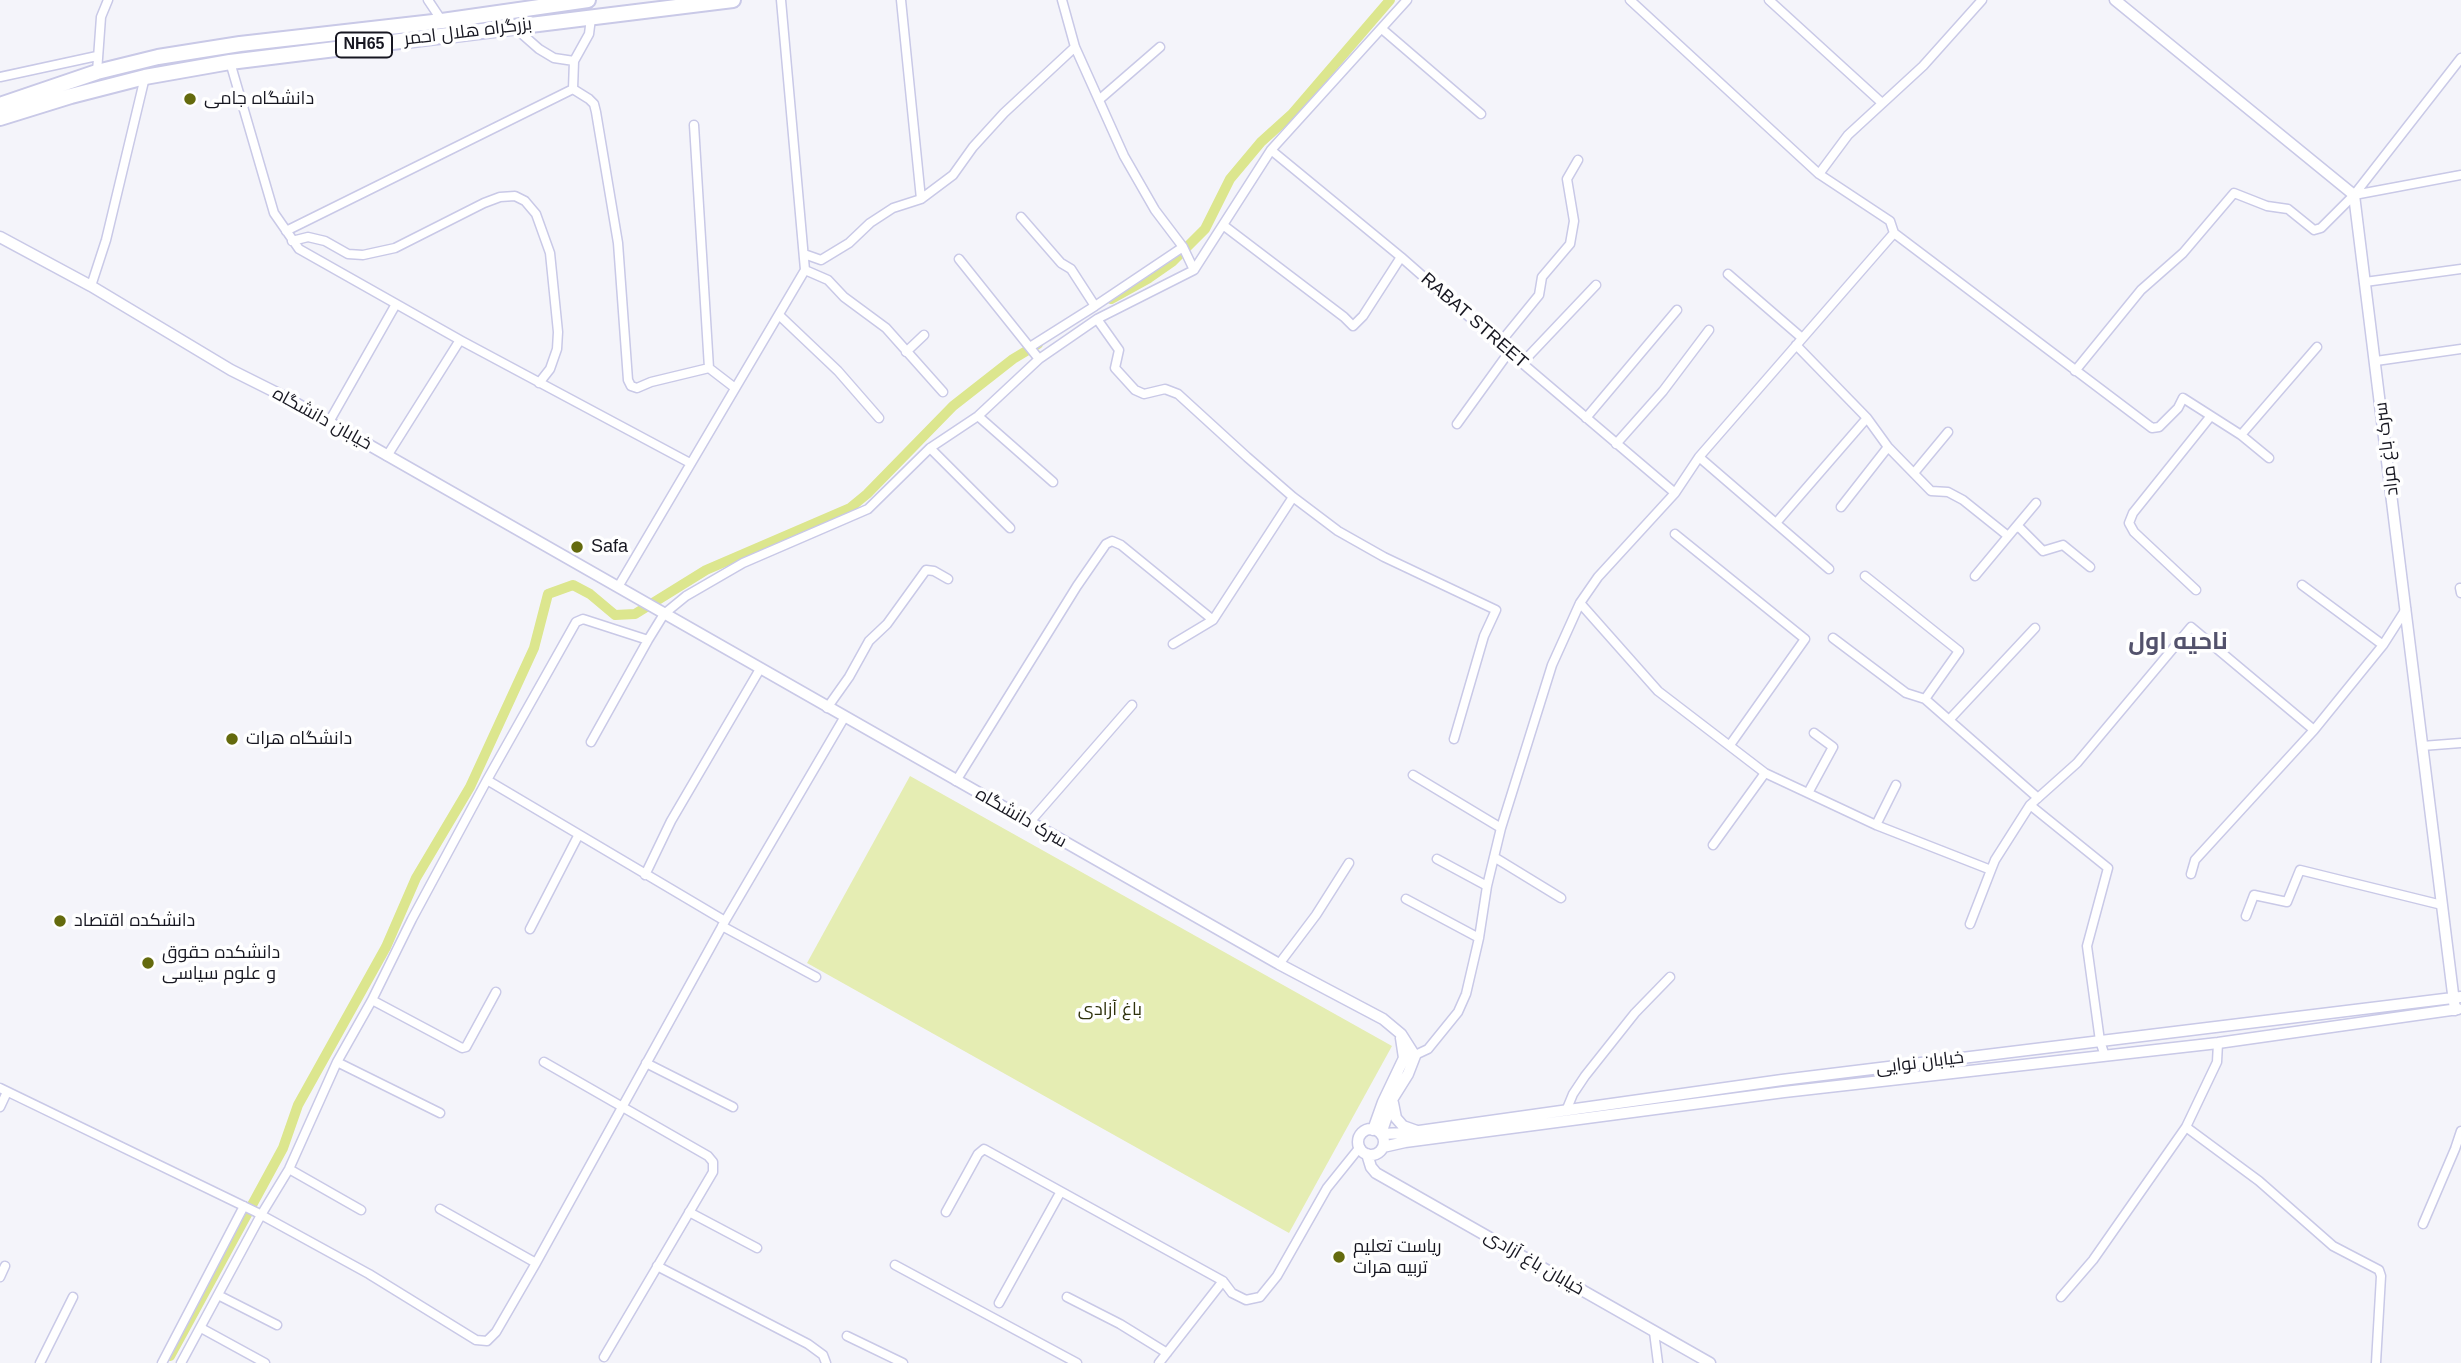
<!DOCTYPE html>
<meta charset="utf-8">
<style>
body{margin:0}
canvas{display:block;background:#f4f4fa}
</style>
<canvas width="2461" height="1363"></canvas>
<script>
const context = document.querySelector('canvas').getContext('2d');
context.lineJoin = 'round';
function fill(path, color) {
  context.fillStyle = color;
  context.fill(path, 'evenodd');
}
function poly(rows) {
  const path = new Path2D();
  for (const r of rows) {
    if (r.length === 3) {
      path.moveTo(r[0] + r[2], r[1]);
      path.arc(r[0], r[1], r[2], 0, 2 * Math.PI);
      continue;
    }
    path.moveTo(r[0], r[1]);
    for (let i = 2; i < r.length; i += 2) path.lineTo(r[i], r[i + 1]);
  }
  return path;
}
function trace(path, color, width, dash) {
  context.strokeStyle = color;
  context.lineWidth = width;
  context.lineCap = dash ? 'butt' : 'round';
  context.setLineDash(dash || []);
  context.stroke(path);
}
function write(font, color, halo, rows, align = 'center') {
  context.font = font + ' Helvetica,Cairo,sans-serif';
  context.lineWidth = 7;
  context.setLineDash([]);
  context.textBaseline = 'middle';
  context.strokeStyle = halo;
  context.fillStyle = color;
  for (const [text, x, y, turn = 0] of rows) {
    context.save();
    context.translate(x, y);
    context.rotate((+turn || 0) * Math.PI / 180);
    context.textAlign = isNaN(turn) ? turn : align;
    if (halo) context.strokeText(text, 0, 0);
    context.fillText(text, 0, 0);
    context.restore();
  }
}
fill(poly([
 [910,776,1392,1046,1289,1233,807,963]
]), '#e5edb3');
trace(poly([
 [1111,299,1149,278,1172,262,1205,229,1230,179,1261,142,1292,114,1390,0],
 [170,1356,283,1148,298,1105,386,947,416,878,470,787,534,648,548,594,573,585,590,594,615,615,635,614,706,570,850,508,867,494,953,406,1013,359,1038,344]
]), '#dce68e', 10);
const minor = poly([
 [428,0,442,21],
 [901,0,921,199],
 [1062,0,1075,47,1124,156,1155,210,1183,247,1194,270],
 [1630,0,1819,174,1890,221,1894,233,2152,428,2159,427,2178,408,2183,398,2241,435,2269,458],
 [1769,0,1882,103],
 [514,27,539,49,554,58,574,61],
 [1382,29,1481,114],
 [230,62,274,213,299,249,460,340,690,463],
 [97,72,101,17,108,0],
 [0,77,97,56],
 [573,89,589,99,594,104,596,112,618,243,628,380,631,386,637,388,651,382,709,368],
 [573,89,574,61,589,34,591,18],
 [1100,99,1160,47],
 [694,125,709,368,735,388],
 [1271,150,1401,257,1509,352,1675,493],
 [1819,174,1848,135,1923,66,1982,0],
 [2354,195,2461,175],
 [1021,217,1061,263,1071,269,1095,306],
 [1223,225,1344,317,1353,326,1363,316,1401,257],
 [286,231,573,89],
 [292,241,308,237,325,241,348,254,363,255,395,248,484,203,500,197,515,196,525,201,536,214,550,253,558,332,557,349,550,369,539,383],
 [804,254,821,260,849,243,870,223,893,208,921,199,953,175,973,147,1004,113,1075,47],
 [959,259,1039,359],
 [805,270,828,280,844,297,886,328,943,392],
 [1728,274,1802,338],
 [2365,282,2461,269],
 [91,286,106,240,145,77],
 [779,315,838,371,879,418],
 [1097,319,1119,350,1115,368,1135,390,1144,394,1165,389,1178,394,1247,457,1293,497,1338,531,1384,557,1496,610,1484,636,1454,739],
 [1499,344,1539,295,1542,277,1570,244,1574,221,1567,179,1578,160],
 [1796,345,1867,418,1888,447,1931,491,1948,492,1963,500,2008,536],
 [1030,347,1095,306,1183,247],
 [906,352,924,335],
 [2376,361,2461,349],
 [1522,363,1596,285],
 [2075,371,2141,290,2183,253,2234,193,2267,206,2288,209,2314,230,2321,228,2354,195,2461,58],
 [978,416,1053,482],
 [1586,418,1677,310],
 [329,422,396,304],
 [1457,424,1509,352],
 [2241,435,2317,347],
 [1616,444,1663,391,1709,330],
 [930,448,1010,528],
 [387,456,460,340],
 [1699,457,1829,569],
 [1914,473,1948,432],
 [1841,507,1888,447],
 [1776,523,1867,418],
 [2015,528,2036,503],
 [1675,534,1805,639,1730,745],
 [1865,576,1959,651,1925,699],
 [1975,576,2015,528,2019,527,2043,551,2063,545,2090,567],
 [2302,585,2383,645],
 [618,587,805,270,781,0],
 [2460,588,2461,593],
 [2196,590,2134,532,2129,523,2133,513,2210,417],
 [1580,603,1658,691,1765,773,1876,825,1991,870,1995,860,2030,805,2108,868,2087,946,2100,1041,2105,1056],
 [1833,638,1906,693,1925,699,2038,798],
 [1173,644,1213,620,1293,497],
 [827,708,849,677,869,641,887,624,926,570,934,571,948,579],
 [1949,720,2035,628],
 [591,742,648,640,664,614,686,596,743,563,868,509,930,448,978,416,1039,359,1097,319,1194,270,1271,150,1407,0],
 [2422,746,2461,743],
 [1413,775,1501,828],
 [487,780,725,921],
 [956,781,1077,586,1106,544,1112,541,1121,545,1213,620],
 [1808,793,1833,747,1814,733],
 [2030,805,2077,763,2191,627,2314,730],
 [1029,823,1132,705],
 [1876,825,1896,785],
 [1713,845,1765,773],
 [1494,857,1561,898],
 [1437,859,1487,886],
 [2191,874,2195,860,2314,730,2383,645,2406,609],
 [645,875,671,821,760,669],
 [1406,899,1479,938],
 [2246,916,2254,895,2287,902,2300,870,2442,905],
 [1970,924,1991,870],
 [722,926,816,977],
 [530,929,578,836],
 [1279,964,1316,915,1349,863],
 [372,1000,462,1048,466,1047,496,992],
 [1411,1057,1428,1049,1458,1012,1466,994,1479,938,1487,886,1501,828,1552,665,1580,603,1598,577,1675,493,1699,457,1894,233],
 [337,1062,440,1113],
 [544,1062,708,1156,713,1162,713,1172,604,1357],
 [646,1063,733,1107],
 [0,1088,256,1212,369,1274,476,1340,487,1341,496,1332,536,1263,725,921,844,718],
 [0,1107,7,1092],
 [1566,1111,1573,1094,1585,1076,1635,1013,1670,977],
 [2186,1127,2259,1181,2333,1246,2379,1270,2381,1276,2376,1363],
 [289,1169,361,1210],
 [440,1209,536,1263],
 [689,1212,757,1248],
 [946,1212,978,1154,984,1149,1223,1281],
 [2423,1224,2455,1149,2461,1131],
 [895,1265,1077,1363],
 [657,1266,808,1344,823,1355,826,1363],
 [0,1277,5,1266],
 [218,1295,277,1325],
 [1067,1297,1120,1324,1167,1353],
 [2061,1297,2093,1260,2186,1127,2217,1062,2218,1043],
 [999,1303,1060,1193],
 [201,1328,265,1363],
 [1654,1332,1658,1363],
 [847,1336,903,1363],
 [40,1363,73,1297],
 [162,1363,244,1206],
 [181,1363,261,1215,289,1169,337,1062,372,1000,412,919,487,780,576,622,583,619,648,640],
 [1159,1363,1223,1281,1232,1293,1246,1300,1260,1297,1277,1276,1327,1188,1360,1147]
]);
const tertiary = poly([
 [2115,0,2354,195,2455,1010],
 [0,237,91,286,231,370,285,397,1279,964,1383,1019,1401,1034,1415,1056,1408,1074,1393,1098,1381,1134,1405,1133,1782,1080,2461,997],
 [1393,1103,1396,1118,1403,1126,1417,1131],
 [1371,1142,13],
 [1373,1130,1383,1102,1404,1058,1401,1038],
 [1383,1147,1405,1142,1784,1092,2218,1043,2458,1009],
 [1367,1154,1371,1167,1376,1173,1710,1363]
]);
const trunk = poly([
 [0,105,97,72,158,57,240,44,442,21,588,0],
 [0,118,71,96,145,77,230,62,733,0]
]);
trace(minor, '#c9c9e7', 11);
trace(tertiary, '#c9c9e7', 13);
trace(trunk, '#c9c9e7', 18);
trace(minor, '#fff', 8);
trace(tertiary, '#fff', 10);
trace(trunk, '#fff', 14);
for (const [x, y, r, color] of [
 [190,99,7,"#646a0d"],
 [577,547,7,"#646a0d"],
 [232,739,7,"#646a0d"],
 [60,921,7,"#646a0d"],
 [148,963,7,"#646a0d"],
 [1339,1257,7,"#646a0d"]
]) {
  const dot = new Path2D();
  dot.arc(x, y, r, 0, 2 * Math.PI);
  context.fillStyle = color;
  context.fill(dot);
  trace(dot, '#fff', 2.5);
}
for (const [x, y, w] of [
 [364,45,56]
]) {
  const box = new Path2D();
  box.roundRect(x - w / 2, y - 12.5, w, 25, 5);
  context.fillStyle = '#fff';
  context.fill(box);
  trace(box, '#171721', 2);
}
write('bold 16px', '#171721', null, [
 ["NH65",364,45]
]);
write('18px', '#171721', '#fff', [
 ["بزرگراه هلال احمر",468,32,-7],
 ["RABAT STREET",1474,321,41],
 ["خیابان دانشگاه",322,419,29],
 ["سرک باغ مراد",2387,449,-97],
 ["سرک دانشگاه",1021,818,30],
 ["خیابان نوایی",1920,1063,-7],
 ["خیابان باغ آزادی",1534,1263,30]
]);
write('18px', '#171721', '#fff', [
 ["دانشگاه جامی",204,99],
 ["Safa",591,547],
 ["دانشگاه هرات",246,739],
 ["دانشکده اقتصاد",74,921],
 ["دانشکده حقوق",162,953],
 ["و علوم سیاسی",162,974],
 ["ریاست تعلیم",1353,1247],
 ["تربیه هرات",1353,1268]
], 'left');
write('18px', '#2e310b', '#fff', [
 ["باغ آزادی",1110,1010]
]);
write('bold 24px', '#53526c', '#fff', [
 ["ناحیه اول",2178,642]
]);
</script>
